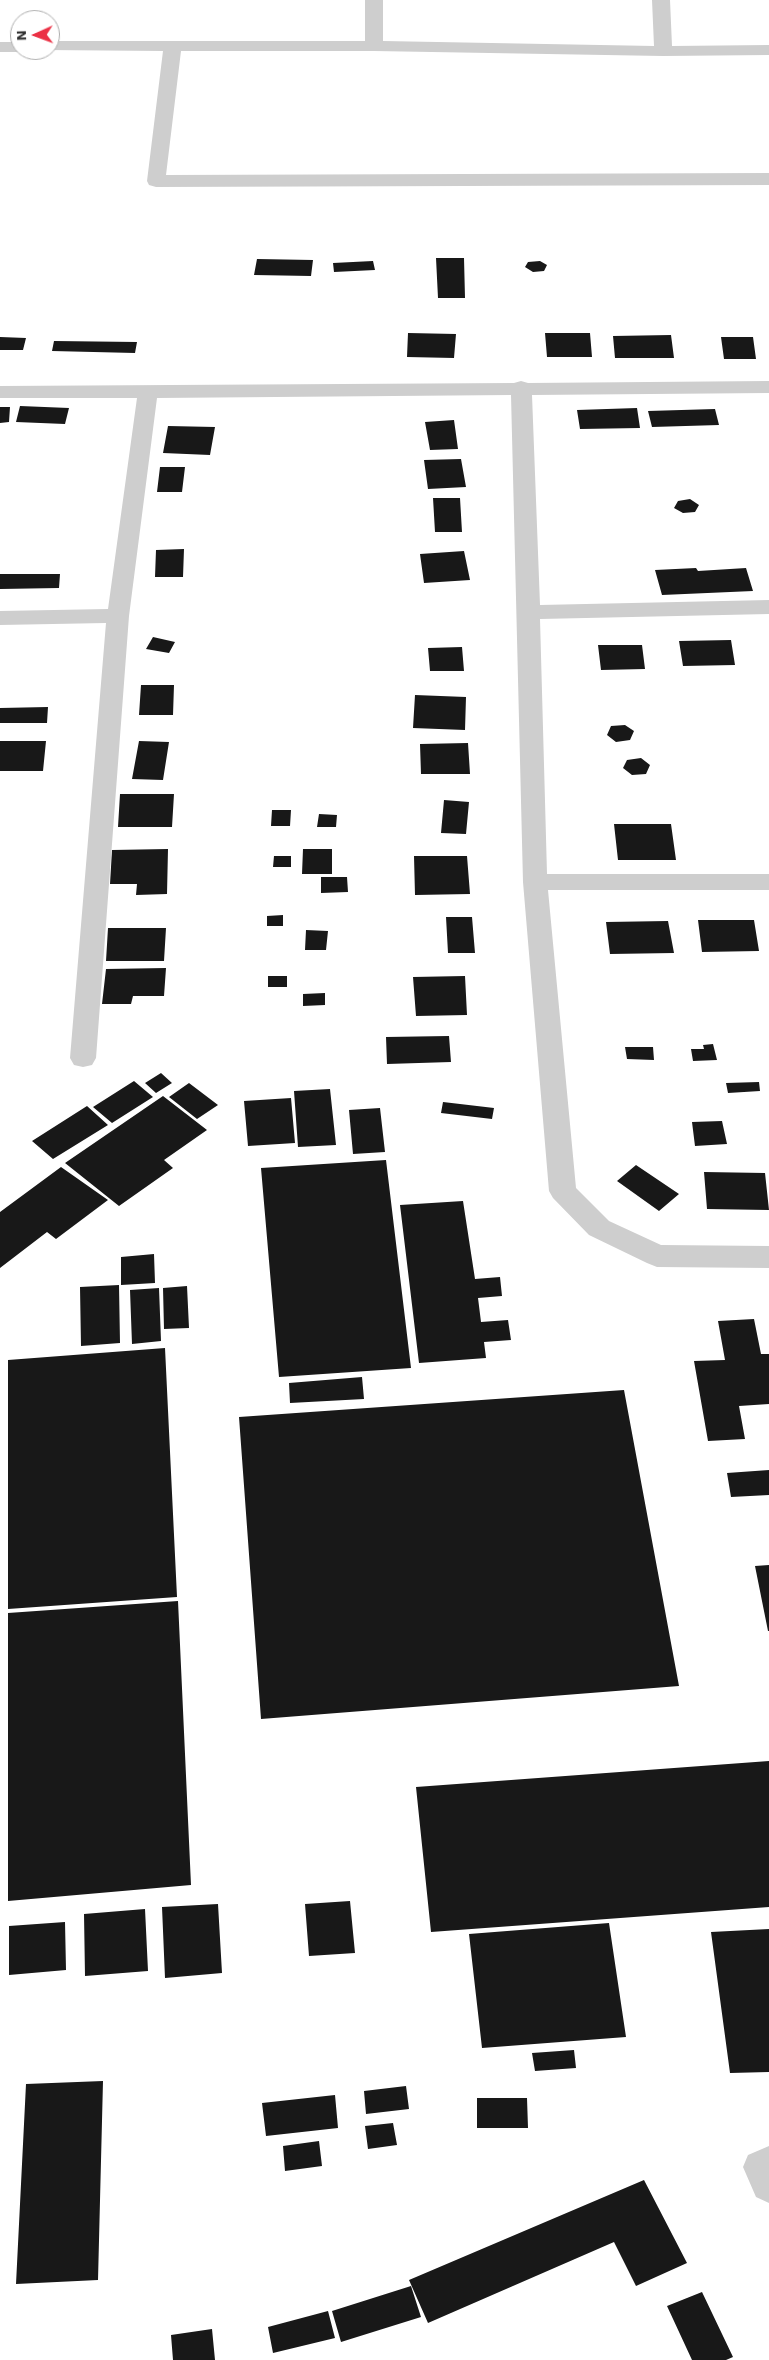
<!DOCTYPE html>
<style>
body{margin:0}
#map{position:relative;width:769px;height:2360px;overflow:hidden;background:#fff;font-family:"Work Sans",sans-serif}
canvas{display:block}
.north{position:absolute;left:10px;top:10px;width:50px;height:50px;box-sizing:border-box;background:#fff;border:1px solid #adadad;border-radius:50%;rotate:268deg;font-size:14px;font-weight:700;line-height:20px;text-align:center;color:#313131}
.north::after{content:'';display:block;margin:auto;width:18px;height:22px;background:#eb3145;clip-path:polygon(50% 0,100% 100%,50% 72%,0 100%)}
</style>
<div id="map">
<canvas width="769" height="2360"></canvas>
<div class="north">N</div>
</div>
<script>
const context = document.querySelector('canvas').getContext('2d');
context.lineJoin = 'round';
function fill(path, color) {
  context.fillStyle = color;
  context.fill(path, 'evenodd');
}
function poly(rows) {
  const path = new Path2D();
  for (const r of rows) {
    path.moveTo(r[0], r[1]);
    for (let i = 2; i < r.length; i += 2) path.lineTo(r[i], r[i + 1]);
  }
  return path;
}
fill(poly([
 [436,258,464,258,465,298,438,298],
 [257,259,313,260,311,276,254,275],
 [373,261,375,270,334,272,333,263],
 [540,261,547,265,544,271,533,272,525,267,528,262],
 [408,333,456,334,454,358,407,357],
 [545,333,590,333,592,357,547,357],
 [671,335,674,358,615,358,613,336],
 [0,337,26,338,23,350,0,350],
 [721,337,753,337,756,359,724,359],
 [54,341,137,342,135,353,52,351],
 [20,406,69,408,65,424,16,422],
 [0,407,10,407,9,422,0,423],
 [637,408,640,428,580,429,577,410],
 [715,409,719,425,652,427,648,411],
 [454,420,458,449,430,450,425,422],
 [168,426,215,427,210,455,163,453],
 [461,459,466,487,428,489,424,460],
 [160,467,185,467,182,492,157,492],
 [433,498,460,498,462,532,435,532],
 [690,499,699,505,695,512,683,513,674,508,678,501],
 [184,549,183,577,155,577,156,550],
 [464,551,470,580,424,583,420,554],
 [696,568,698,571,746,568,753,591,662,595,655,570],
 [0,574,60,574,59,588,0,589],
 [153,637,175,642,169,653,146,649],
 [731,640,735,665,683,666,679,641],
 [598,645,642,645,645,669,601,670],
 [462,647,464,671,430,671,428,648],
 [141,685,174,685,173,715,139,715],
 [415,695,466,697,465,730,413,728],
 [48,707,47,723,0,723,0,708],
 [625,725,634,731,630,740,616,742,607,735,611,726],
 [0,741,46,741,43,771,0,771],
 [139,741,169,742,163,780,132,779],
 [468,743,470,774,421,774,420,744],
 [641,758,650,765,646,774,632,775,623,768,627,760],
 [120,794,174,794,172,827,118,827],
 [444,800,469,802,466,834,441,833],
 [272,810,291,810,290,826,271,826],
 [319,814,337,815,336,827,317,827],
 [614,824,671,824,676,860,618,860],
 [168,849,167,894,136,895,137,884,110,884,112,850],
 [303,849,332,849,332,874,302,874],
 [274,856,291,856,291,867,273,867],
 [414,856,467,856,470,894,415,895],
 [321,877,347,877,348,892,321,893],
 [283,915,283,926,267,926,267,916],
 [446,917,472,917,475,953,448,953],
 [698,920,754,920,759,951,702,952],
 [668,921,674,953,610,954,606,922],
 [108,928,166,928,164,961,106,961],
 [306,930,328,931,326,950,305,950],
 [166,968,164,996,133,996,131,1004,102,1004,106,969],
 [268,976,287,976,287,987,268,987],
 [465,976,467,1015,416,1016,413,977],
 [325,993,325,1005,303,1006,303,994],
 [449,1036,451,1062,387,1064,386,1037],
 [713,1044,717,1060,693,1061,691,1049,704,1049,703,1045],
 [625,1047,653,1047,654,1060,627,1059],
 [161,1073,172,1083,156,1093,145,1083],
 [134,1081,153,1097,112,1123,93,1107],
 [759,1082,760,1091,728,1093,726,1083],
 [189,1083,218,1105,197,1119,169,1097],
 [330,1089,336,1145,298,1147,294,1091],
 [163,1096,207,1130,164,1160,173,1168,119,1206,65,1163],
 [291,1098,295,1143,248,1146,244,1101],
 [443,1102,494,1108,492,1119,441,1113],
 [87,1106,108,1125,53,1159,32,1141],
 [380,1108,385,1152,353,1154,349,1110],
 [722,1121,727,1144,695,1146,692,1122],
 [386,1160,411,1368,279,1377,261,1168],
 [636,1165,679,1194,659,1211,617,1181],
 [61,1167,108,1200,56,1239,47,1232,0,1268,0,1212],
 [704,1172,765,1173,769,1210,707,1209],
 [463,1201,475,1279,500,1277,502,1296,478,1298,481,1322,508,1320,511,1340,484,1342,486,1358,419,1363,400,1205],
 [154,1254,155,1283,121,1285,121,1257],
 [119,1285,120,1343,81,1346,80,1287],
 [187,1286,189,1328,164,1329,163,1288],
 [159,1288,161,1341,132,1344,130,1290],
 [754,1319,761,1354,769,1354,769,1404,739,1406,745,1439,708,1441,694,1361,725,1360,718,1321],
 [165,1348,177,1597,8,1609,8,1360],
 [362,1377,364,1399,290,1403,289,1383],
 [624,1390,679,1686,261,1719,239,1417],
 [769,1470,769,1495,731,1497,727,1473],
 [769,1565,769,1631,768,1631,755,1566],
 [178,1601,191,1885,8,1901,8,1613],
 [769,1761,769,1907,431,1932,416,1787],
 [350,1901,355,1953,309,1956,305,1904],
 [218,1904,222,1973,165,1978,162,1907],
 [145,1909,148,1971,85,1976,84,1914],
 [65,1922,66,1970,9,1975,9,1926],
 [609,1923,626,2037,482,2048,469,1934],
 [769,1929,769,2072,730,2073,711,1932],
 [574,2050,576,2068,535,2071,532,2053],
 [103,2081,98,2280,16,2284,26,2084],
 [406,2086,409,2109,366,2114,364,2091],
 [335,2095,338,2128,266,2136,262,2103],
 [477,2098,527,2098,528,2128,477,2128],
 [393,2123,397,2145,368,2149,365,2126],
 [319,2141,322,2166,285,2171,283,2146],
 [644,2180,687,2263,636,2286,614,2242,428,2323,409,2280],
 [411,2286,421,2317,341,2342,332,2311],
 [702,2292,733,2357,726,2360,692,2360,667,2306],
 [328,2311,335,2338,273,2353,268,2327],
 [212,2329,215,2360,173,2360,171,2335]
]), '#181818');
fill(poly([
 [365,0,383,0,383,41,654,46,652,0,670,0,672,46,769,45,769,55,663,56,374,51,181,51,166,175,769,173,769,185,156,187,149,185,147,181,163,51,45,50,50,50,50,41,365,41,365,0],
 [0,42,20,42,20,50,27,50,20,52,0,52,0,42],
 [521,381,528,383,769,381,769,393,532,395,540,605,769,600,769,614,540,619,547,874,769,874,769,890,548,890,576,1188,609,1221,661,1245,769,1246,769,1268,657,1267,647,1263,589,1235,553,1198,549,1191,523,882,511,395,157,398,129,616,96,1058,92,1065,83,1067,74,1065,70,1058,106,623,0,625,0,611,108,609,137,398,0,398,0,386,514,383,521,381],
 [769,2146,769,2203,756,2197,743,2167,748,2155,769,2146]
]), '#cecece');
</script>
